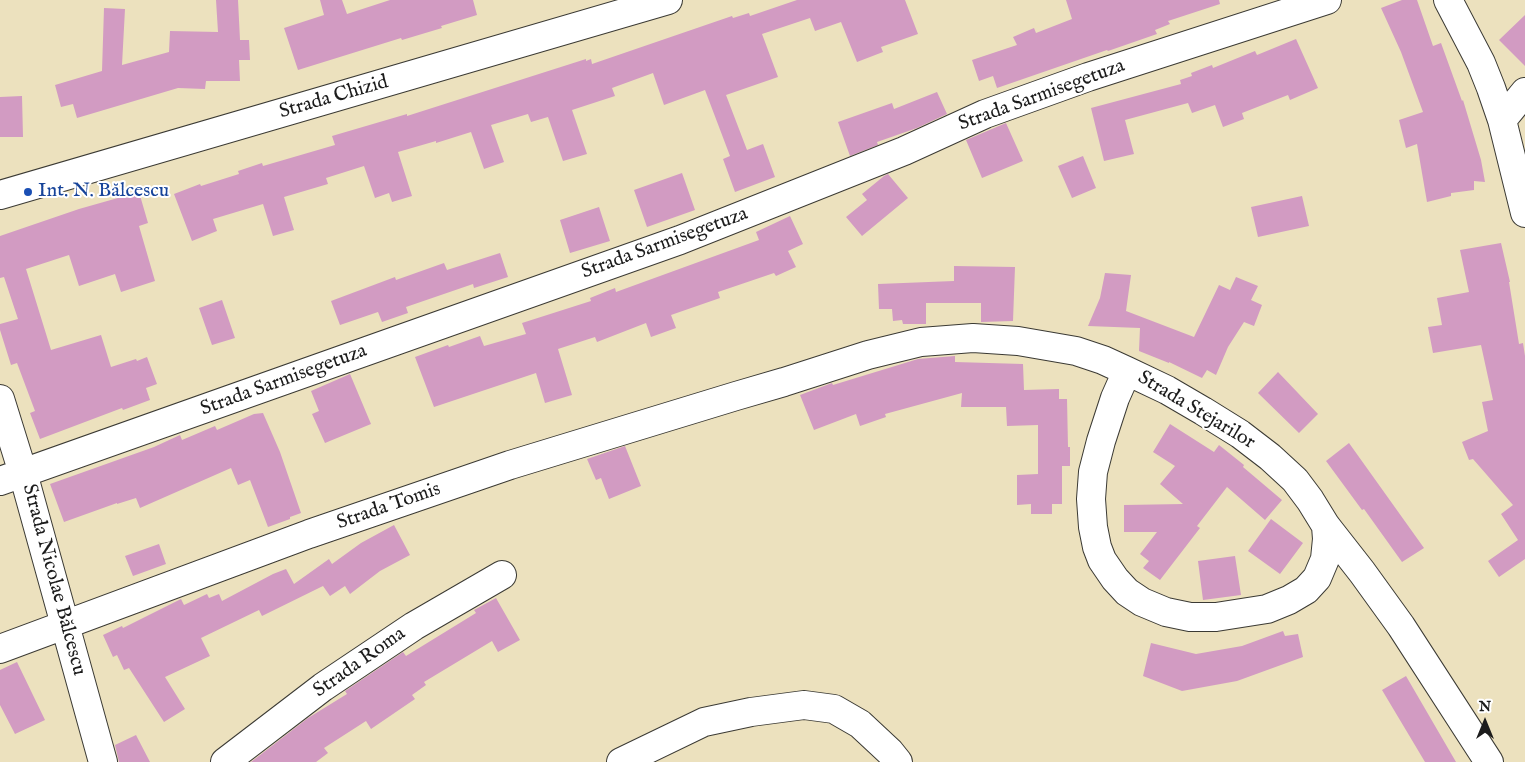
<!DOCTYPE html>
<meta charset="utf-8">
<style>
body{margin:0}
#map{position:relative;width:1525px;height:762px;overflow:hidden;background:#ece1be;font-family:"IM FELL English",serif}
canvas{display:block}
.north{position:absolute;left:1460px;top:697px;width:50px;height:50px;-webkit-text-stroke:4px #fff;paint-order:stroke;rotate:0deg;font-size:14px;font-weight:700;line-height:20px;text-align:center;color:#1c1c1c}
.north::after{content:'';display:block;margin:auto;width:18px;height:22px;background:#1c1c1c;clip-path:polygon(50% 0,100% 100%,50% 72%,0 100%)}
</style>
<div id="map">
<canvas width="1525" height="762"></canvas>
<div class="north">N</div>
</div>
<script>
const context = document.querySelector('canvas').getContext('2d');
context.lineJoin = 'round';
function fill(path, color) {
  context.fillStyle = color;
  context.fill(path, 'evenodd');
}
function poly(rows) {
  const path = new Path2D();
  for (const r of rows) {
    path.moveTo(r[0], r[1]);
    for (let i = 2; i < r.length; i += 2) path.lineTo(r[i], r[i + 1]);
  }
  return path;
}
function trace(path, color, width, dash) {
  context.strokeStyle = color;
  context.lineWidth = width;
  context.lineCap = dash ? 'butt' : 'round';
  context.setLineDash(dash || []);
  context.stroke(path);
}
function write(font, color, halo, rows, align = 'center') {
  context.font = font + ' "IM FELL English",serif';
  context.lineWidth = 4;
  context.setLineDash([]);
  context.textBaseline = 'middle';
  context.strokeStyle = halo;
  context.fillStyle = color;
  for (const [text, x, y, turn = 0] of rows) {
    context.save();
    context.translate(x, y);
    context.rotate((+turn || 0) * Math.PI / 180);
    context.textAlign = isNaN(turn) ? turn : align;
    if (halo) context.strokeText(text, 0, 0);
    context.fillText(text, 0, 0);
    context.restore();
  }
}
fill(poly([
 [216,0,238,0,240,40,249,40,250,60,239,60,240,81,206,81,205,89,178,88,77,118,73,104,61,107,55,85,102,71,104,8,125,9,122,65,169,52,170,31,218,32],
 [320,0,342,0,347,14,390,0,473,0,477,15,441,26,442,28,402,40,401,38,298,70,284,28,324,15],
 [797,0,905,0,918,34,881,47,883,52,857,62,841,22,815,31,810,18,762,34,778,77,726,95,747,150,763,144,775,177,735,192,723,159,730,156,705,90,664,105,653,73,612,88,615,96,572,110,587,154,563,161,548,117,531,122,528,114,491,125,504,162,484,169,471,132,436,143,436,141,398,152,412,196,392,202,389,193,375,198,364,166,326,178,328,184,284,197,294,230,273,236,263,204,213,219,217,231,192,241,174,194,200,184,201,186,239,174,238,171,262,163,263,166,335,145,332,136,407,114,407,116,586,59,586,61,591,59,592,64,732,16,733,18,749,13,750,16],
 [1066,0,1219,0,1220,4,1168,21,1170,24,1155,30,1157,34,1108,51,1107,50,997,88,993,76,979,81,972,60,1017,45,1013,37,1034,28,1036,33,1072,19],
 [1402,0,1417,0,1433,46,1441,43,1462,101,1463,100,1481,160,1485,182,1474,181,1474,190,1451,193,1451,196,1427,202,1417,144,1406,148,1399,120,1423,112,1401,52,1381,8],
 [1525,15,1525,66,1499,40],
 [1296,39,1318,88,1290,100,1288,95,1242,113,1244,119,1223,127,1215,105,1192,113,1188,103,1125,120,1134,154,1104,161,1091,108,1181,84,1180,80,1192,76,1191,73,1212,65,1213,68,1255,51,1257,55],
 [937,92,947,114,917,128,877,142,878,145,850,156,838,122,892,103,894,109],
 [22,96,23,137,0,137,0,97],
 [1006,123,1023,161,982,178,966,140],
 [1083,156,1096,188,1072,198,1058,166],
 [682,173,695,210,647,227,634,190],
 [888,174,908,198,862,236,846,217,867,200,862,194,884,176],
 [139,192,148,223,139,226,155,281,121,292,115,274,79,286,69,255,26,269,51,350,101,335,111,367,136,359,137,361,147,357,157,384,146,388,150,400,123,410,122,408,40,439,30,413,35,411,17,363,11,365,0,330,0,324,18,319,4,277,0,278,0,236,79,209],
 [1302,196,1309,226,1258,237,1251,207],
 [599,207,610,241,570,253,560,220],
 [790,216,803,244,788,251,796,267,776,276,774,273,718,292,720,298,671,315,676,328,651,337,646,323,597,342,595,337,558,349,572,395,545,403,536,373,434,407,415,357,448,345,449,347,480,336,484,346,526,334,522,323,591,301,590,298,615,288,616,292,759,240,756,232],
 [1501,243,1510,282,1509,282,1519,344,1523,343,1525,356,1525,559,1499,577,1488,561,1518,540,1501,514,1513,505,1473,459,1469,460,1462,442,1488,431,1482,402,1493,400,1481,345,1433,353,1428,327,1442,325,1437,298,1469,292,1460,250],
 [500,253,508,277,474,288,473,284,406,307,408,313,382,322,378,312,340,325,331,301,395,277,396,280,444,263,447,270],
 [954,266,1015,267,1013,321,981,322,981,303,926,303,926,324,903,324,902,320,893,321,892,309,879,309,878,284,954,281],
 [1105,273,1131,275,1126,311,1194,337,1219,285,1230,290,1236,277,1258,286,1251,300,1262,305,1254,326,1244,322,1228,347,1216,375,1207,370,1202,378,1169,362,1169,363,1139,351,1140,328,1088,326,1100,298],
 [222,300,235,338,212,345,199,308],
 [955,356,955,362,1023,364,1024,390,1059,389,1059,399,1067,399,1068,447,1070,447,1070,466,1062,466,1062,504,1052,504,1052,514,1031,514,1031,504,1017,505,1017,475,1038,474,1038,425,1007,426,1006,407,961,407,962,393,885,414,886,417,860,426,856,414,814,430,800,395,832,383,833,385,918,359],
 [1278,372,1318,414,1299,433,1258,393],
 [350,374,371,424,325,443,312,414,319,411,311,391],
 [263,413,280,452,301,513,290,517,290,519,268,527,250,480,238,485,231,468,140,508,136,498,117,504,117,503,64,522,50,484,154,447,180,435,182,440,215,426,217,430,254,414],
 [1170,424,1214,452,1219,445,1244,465,1243,467,1282,500,1265,520,1227,487,1197,526,1200,528,1160,580,1143,568,1149,561,1140,554,1157,532,1124,532,1124,505,1183,504,1160,484,1175,466,1153,452],
 [1349,443,1424,548,1402,562,1364,509,1362,510,1326,461],
 [625,446,641,486,609,499,601,478,596,480,587,459],
 [1271,519,1303,543,1280,574,1248,551],
 [394,525,410,555,380,571,350,594,345,586,330,596,323,586,262,616,259,610,201,638,210,656,165,677,185,709,164,722,129,668,124,670,117,655,113,657,103,635,122,626,123,628,181,599,184,605,207,594,209,598,219,594,222,601,273,574,286,569,294,584,329,559,332,564,361,543],
 [159,544,166,564,133,576,125,556],
 [1235,556,1241,595,1203,600,1198,561],
 [496,598,520,640,498,652,492,641,424,682,426,685,412,695,415,699,371,729,366,721,324,748,328,753,316,762,251,762,308,718,347,694,345,691,403,652,406,656,476,613,474,610],
 [1283,631,1285,636,1298,634,1303,657,1237,681,1182,691,1143,676,1151,643,1196,654,1242,646],
 [17,662,45,720,15,734,0,705,0,670],
 [1406,676,1456,762,1425,762,1382,690],
 [136,735,150,762,119,762,115,745]
]), '#d29bc2');
const minor = poly([
 [1448,0,1481,63,1491,88,1502,120,1525,213],
 [1502,120,1525,92],
 [0,195,668,0],
 [1127,371,1115,398,1101,441,1093,472,1091,499,1093,527,1097,547,1102,560,1115,579,1127,592,1142,602,1166,612,1190,617,1216,617,1267,609,1289,600,1306,590,1317,578,1325,559,1327,539,1326,526],
 [0,399,23,473,103,762],
 [0,481,680,240,904,151,985,114,1088,77,1327,0],
 [0,649,309,534,510,465,736,396,784,382,868,355,921,342,973,338,1018,341,1076,351,1103,360,1127,371,1167,390,1203,411,1240,434,1270,457,1295,480,1310,500,1326,526,1362,572,1401,626,1489,762],
 [225,762,323,687,414,626,502,575],
 [621,762,704,722,751,712,804,705,834,709,860,724,890,752,898,762]
]);
trace(minor, '#3b3a34', 30);
trace(minor, '#fff', 28);
for (const [x, y, r, color] of [
 [28,192,5,"#1a4fb4"]
]) {
  const dot = new Path2D();
  dot.arc(x, y, r, 0, 2 * Math.PI);
  context.fillStyle = color;
  context.fill(dot);
  trace(dot, '#fff', 2);
}
write('20px', '#1c1c1c', '#fff', [
 ["Strada Sarmisegetuza",1042,96,-20],
 ["Strada Chizid",334,98,-16],
 ["Strada Sarmisegetuza",665,244,-20],
 ["Strada Sarmisegetuza",284,381,-20],
 ["Strada Stejarilor",1196,411,31],
 ["Strada Tomis",389,507,-19],
 ["Strada Nicolae Bălcescu",53,580,75],
 ["Strada Roma",360,663,-35]
]);
write('20px', '#164399', '#fff', [
 ["Int. N. Bălcescu",38,192]
], 'left');
</script>
